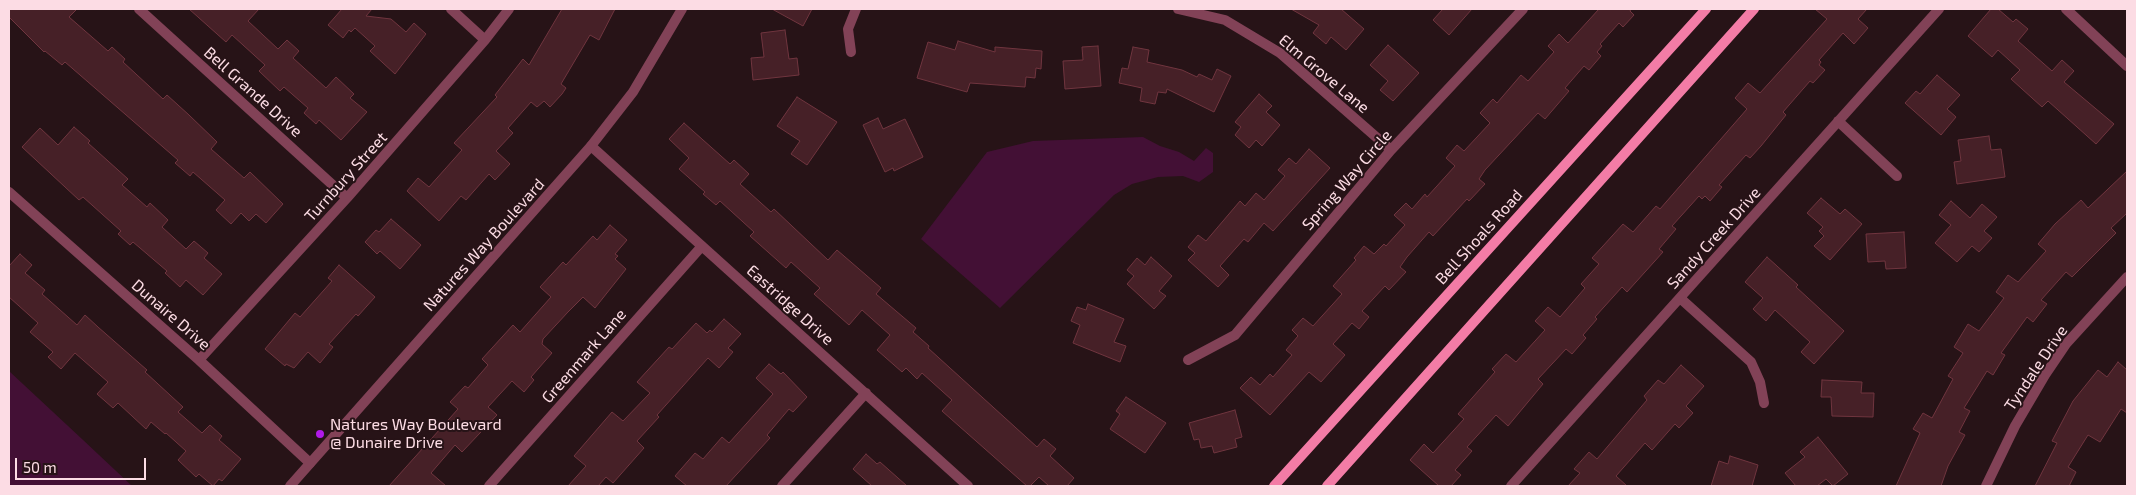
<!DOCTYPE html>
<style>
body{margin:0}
#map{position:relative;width:2136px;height:495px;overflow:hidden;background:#271317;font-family:"Exo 2",sans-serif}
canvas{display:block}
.frame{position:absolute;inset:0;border:10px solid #fcdce4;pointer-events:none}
.scale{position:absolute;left:15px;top:458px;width:131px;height:22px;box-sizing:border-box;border:2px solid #fcdce4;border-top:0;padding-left:6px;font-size:15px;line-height:18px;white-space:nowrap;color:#fcdce4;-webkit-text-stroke:4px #271317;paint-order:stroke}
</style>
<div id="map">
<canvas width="2136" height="495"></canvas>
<div class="frame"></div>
<div class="scale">50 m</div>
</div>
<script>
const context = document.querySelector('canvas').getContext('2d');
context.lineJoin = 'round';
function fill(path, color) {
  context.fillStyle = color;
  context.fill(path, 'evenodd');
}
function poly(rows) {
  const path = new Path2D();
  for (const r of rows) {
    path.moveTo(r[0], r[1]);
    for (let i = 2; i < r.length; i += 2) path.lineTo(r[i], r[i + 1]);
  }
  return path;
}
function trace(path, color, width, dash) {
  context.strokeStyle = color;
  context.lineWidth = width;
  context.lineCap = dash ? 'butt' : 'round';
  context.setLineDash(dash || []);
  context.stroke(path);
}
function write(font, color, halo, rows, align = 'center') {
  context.font = font + ' "Exo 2",sans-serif';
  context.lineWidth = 4;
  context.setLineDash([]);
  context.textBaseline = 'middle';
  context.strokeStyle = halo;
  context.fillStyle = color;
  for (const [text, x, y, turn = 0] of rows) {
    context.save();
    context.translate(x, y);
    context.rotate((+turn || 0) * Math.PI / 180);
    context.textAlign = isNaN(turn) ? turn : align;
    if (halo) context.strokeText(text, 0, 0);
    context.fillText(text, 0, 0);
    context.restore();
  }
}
fill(poly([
 [1143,137,1160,146,1179,152,1194,161,1206,148,1213,153,1213,172,1199,182,1183,176,1158,177,1132,184,1114,195,1000,308,921,239,987,152,1033,141],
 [9,371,82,439,132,486,9,486]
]), '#431035');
const building = poly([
 [9,9,77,9,69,17,108,51,112,47,125,59,123,62,163,99,167,95,189,115,217,142,211,149,244,178,250,172,283,204,266,223,256,214,249,221,241,213,231,224,216,210,225,200,193,172,190,176,175,163,178,160,65,62,62,65,45,51,44,52,9,17,9,9],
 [189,9,259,9,248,21,278,49,287,40,299,51,293,58,326,88,336,77,354,94,350,98,367,112,341,140,319,120,316,124,304,113,308,108,284,87,280,91,259,71,265,65,232,35,226,42,189,9],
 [342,9,372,9,366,16,391,19,406,32,414,23,426,34,395,74,370,51,375,46,355,28,351,32,349,30,343,38,328,25,342,9],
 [562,9,615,9,599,40,590,35,561,84,566,88,562,94,550,107,544,101,537,107,531,102,508,128,513,133,496,151,510,164,495,180,489,174,466,200,461,196,439,221,407,191,418,178,429,187,462,150,454,143,497,97,495,95,523,59,529,65,562,9],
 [772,9,812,9,803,26,772,9],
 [1291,9,1341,9,1364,29,1346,50,1331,37,1326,44,1313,33,1319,25,1291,9],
 [1443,9,1472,9,1449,35,1433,20,1443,9],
 [1599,9,1631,9,1630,11,1634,15,1623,27,1619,23,1600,44,1602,46,1597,52,1601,56,1589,70,1584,66,1565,88,1569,91,1545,119,1538,113,1485,170,1479,179,1485,184,1469,201,1467,199,1433,236,1429,232,1407,257,1400,267,1406,272,1389,290,1385,286,1362,311,1369,317,1359,329,1352,323,1333,344,1345,355,1321,382,1309,372,1270,415,1240,388,1251,377,1260,385,1270,374,1273,377,1292,355,1286,350,1298,336,1292,330,1303,318,1313,326,1342,294,1333,286,1356,260,1354,258,1364,246,1374,254,1384,244,1386,246,1405,225,1394,215,1406,203,1412,209,1425,194,1427,197,1455,166,1446,158,1457,145,1464,151,1490,123,1480,113,1493,99,1497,103,1521,75,1528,81,1554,52,1548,46,1559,34,1568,43,1599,9],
 [1815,9,1867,9,1858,19,1868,28,1854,44,1843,33,1819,60,1821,62,1819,65,1825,70,1813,83,1810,81,1783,112,1786,115,1761,146,1750,158,1746,155,1719,185,1722,187,1710,201,1705,196,1702,199,1699,196,1672,226,1676,229,1659,249,1663,252,1627,292,1622,287,1595,317,1597,319,1583,335,1586,338,1572,354,1566,349,1538,379,1543,384,1508,426,1496,415,1467,447,1472,451,1455,470,1461,475,1451,486,1439,486,1410,460,1424,444,1433,453,1464,419,1458,414,1495,372,1492,369,1506,354,1516,362,1545,330,1535,321,1548,307,1560,317,1585,288,1581,284,1599,264,1592,258,1623,224,1633,232,1656,206,1660,209,1747,109,1735,98,1748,83,1760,93,1827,19,1815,9],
 [1991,9,1998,9,2013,22,2016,19,2028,29,2018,41,2052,71,2062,60,2074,71,2064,82,2114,124,2096,144,2048,101,2042,107,2011,79,2020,70,1998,50,1992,57,1968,36,1991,9],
 [785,30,789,59,797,58,799,75,753,80,751,58,764,57,761,33,785,30],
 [958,41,995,52,995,47,1042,51,1041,69,1036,68,1035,78,1026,77,1025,87,970,83,967,92,917,78,928,42,955,50,958,41],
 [1388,45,1419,73,1393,101,1380,90,1388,81,1370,65,1388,45],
 [1098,46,1101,86,1065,89,1063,61,1083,60,1082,47,1098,46],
 [1133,47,1149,50,1147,62,1182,70,1197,77,1199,74,1212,80,1217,69,1231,76,1214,112,1167,89,1166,93,1158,92,1155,104,1140,101,1142,88,1119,83,1122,68,1128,69,1133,47],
 [1937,75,1960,95,1947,109,1956,117,1941,135,1905,103,1916,91,1920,94,1937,75],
 [1259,94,1272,106,1266,112,1280,125,1262,146,1256,140,1249,148,1235,135,1241,127,1235,122,1259,94],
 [797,97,837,122,807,165,791,154,800,141,777,126,797,97],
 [878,118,883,129,905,119,923,157,894,171,893,168,885,172,863,125,878,118],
 [684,123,730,164,734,160,749,174,740,184,771,212,774,209,828,260,837,250,881,288,876,294,916,328,913,332,929,346,928,348,1037,447,1044,439,1056,449,1050,456,1074,478,1067,486,1049,486,1039,477,1030,486,1027,486,942,411,952,400,922,373,917,379,906,368,902,372,877,350,890,335,862,310,849,325,814,294,820,288,791,262,786,268,750,236,754,232,720,201,716,205,703,194,705,192,679,169,689,158,669,139,684,123],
 [74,127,90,141,88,143,128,179,122,185,147,207,150,203,168,220,162,227,186,249,194,241,208,253,204,258,222,274,203,295,186,280,180,287,165,273,167,271,133,242,130,245,118,234,121,231,83,197,79,200,22,147,40,128,58,145,74,127],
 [1989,136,1991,150,2001,149,2005,177,1957,184,1954,162,1961,161,1958,140,1989,136],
 [1309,149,1330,168,1273,231,1264,223,1248,242,1244,239,1220,266,1229,275,1218,287,1188,260,1195,253,1188,247,1198,235,1206,241,1240,201,1245,206,1256,193,1264,200,1285,176,1278,170,1289,158,1296,164,1309,149],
 [2127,171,2127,213,2111,228,2116,233,2072,277,2066,272,2041,300,2047,304,2033,322,2027,317,2001,353,2005,355,1993,375,1987,371,1964,408,1970,411,1959,432,1965,435,1948,466,1941,486,1896,486,1920,433,1913,429,1923,413,1932,418,1953,379,1948,376,1963,353,1954,347,1968,324,1979,331,2004,298,1996,292,2008,275,2018,282,2046,251,2038,244,2055,224,2081,200,2088,208,2127,171],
 [1821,198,1840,214,1845,209,1862,224,1830,260,1814,246,1824,236,1819,231,1823,227,1807,213,1821,198],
 [1951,201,1970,218,1982,204,1997,217,1984,231,1992,238,1979,252,1972,246,1957,262,1935,243,1951,225,1939,215,1951,201],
 [391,219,421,245,400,269,380,251,377,254,365,242,376,230,379,232,391,219],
 [610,225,627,240,615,254,618,256,615,259,626,269,595,308,583,297,568,312,543,339,542,344,552,353,531,377,534,380,524,392,512,381,488,407,497,415,462,452,455,445,431,473,446,486,389,486,458,409,450,402,465,386,468,388,488,365,482,359,513,325,520,332,551,297,540,287,563,262,566,265,593,236,597,240,610,225],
 [1904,232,1906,268,1886,269,1885,261,1868,262,1866,234,1904,232],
 [20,254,32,265,25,273,45,290,42,294,77,325,85,315,98,327,147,370,145,372,183,407,178,412,202,433,210,425,222,436,219,440,241,459,222,481,219,479,213,486,199,474,196,477,178,460,186,451,166,433,165,434,151,422,146,429,118,403,113,408,97,394,108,382,75,353,61,369,48,357,53,352,30,332,38,323,9,297,9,266,20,254],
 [1151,257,1172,276,1159,291,1166,296,1154,309,1127,284,1134,276,1127,270,1137,258,1145,265,1151,257],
 [1767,257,1798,285,1796,287,1844,331,1814,364,1801,352,1810,342,1775,310,1766,321,1753,309,1763,298,1745,282,1767,257],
 [339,265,375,297,358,316,356,314,329,344,333,347,320,363,308,352,294,368,286,364,285,366,265,349,295,313,300,317,332,281,328,278,339,265],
 [1088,304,1124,319,1114,342,1126,346,1120,362,1073,343,1080,325,1071,321,1077,307,1086,310,1088,304],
 [724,319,741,334,728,348,733,352,719,368,708,358,657,415,659,417,637,441,644,448,613,483,606,477,598,486,568,486,586,466,574,456,612,412,623,421,650,393,637,382,669,347,672,349,696,323,707,333,710,330,712,332,724,319],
 [2118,362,2127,370,2127,413,2121,409,2100,442,2088,435,2068,467,2076,472,2069,486,2035,486,2057,443,2052,441,2073,401,2098,370,2107,377,2118,362],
 [769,364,781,374,783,372,807,397,793,412,789,409,767,435,770,438,726,486,687,486,675,476,695,453,703,459,722,437,729,443,773,394,756,378,769,364],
 [1681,365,1704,386,1686,406,1693,413,1679,428,1675,424,1652,450,1645,443,1616,476,1627,486,1568,486,1580,473,1574,469,1589,452,1597,459,1647,400,1644,396,1658,380,1664,384,1681,365],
 [1822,380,1862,382,1861,393,1874,393,1873,417,1832,416,1831,397,1821,397,1822,380],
 [1126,397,1166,423,1145,453,1110,429,1120,414,1116,411,1126,397],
 [1235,410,1242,437,1235,439,1237,447,1214,453,1212,446,1201,448,1199,439,1194,440,1189,423,1235,410],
 [1818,437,1848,474,1833,486,1826,479,1817,486,1796,486,1785,473,1805,457,1800,452,1818,437],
 [866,454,877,464,880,462,907,486,872,486,853,469,866,454],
 [1730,456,1758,465,1752,486,1711,486,1719,461,1728,464,1730,456]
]);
fill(building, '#462027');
trace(building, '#70353f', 1);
trace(poly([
 [139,9,347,198],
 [451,9,485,40],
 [1178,9,1225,20,1280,53,1391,150],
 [2066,9,2127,66],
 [851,52,848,29,856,9],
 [1838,121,1897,176],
 [591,146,968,486],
 [9,192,199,360,310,463],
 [1680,298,1751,362,1760,382,1764,403],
 [199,360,347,198,485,40,509,9],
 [1188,360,1235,335,1391,150,1523,9],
 [489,486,702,246],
 [782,486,866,393],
 [1511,486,1939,9],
 [1986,486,2015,426,2045,375,2066,344,2127,277]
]), '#824257', 10);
trace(poly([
 [290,486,591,146,633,92,682,9]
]), '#824257', 10);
trace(poly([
 [1274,486,1706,9],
 [1327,486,1754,9]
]), '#f37ca6', 10);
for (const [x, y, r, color] of [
 [320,434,5,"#b11ae9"]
]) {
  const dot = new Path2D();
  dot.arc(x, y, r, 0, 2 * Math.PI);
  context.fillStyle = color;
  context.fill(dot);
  trace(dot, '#271317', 2);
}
write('16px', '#fcdce4', '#271317', [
 ["Elm Grove Lane",1324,74,40],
 ["Bell Grande Drive",253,92,42],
 ["Turnbury Street",346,177,-48],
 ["Spring Way Circle",1347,180,-49],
 ["Bell Shoals Road",1479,237,-48],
 ["Sandy Creek Drive",1714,238,-48],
 ["Natures Way Boulevard",484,245,-48],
 ["Eastridge Drive",790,305,42],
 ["Dunaire Drive",171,315,41],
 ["Greenmark Lane",584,356,-49],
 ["Tyndale Drive",2036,368,-56]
]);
write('16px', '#fcdce4', '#271317', [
 ["Natures Way Boulevard",330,425],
 ["@ Dunaire Drive",330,443]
], 'left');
</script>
